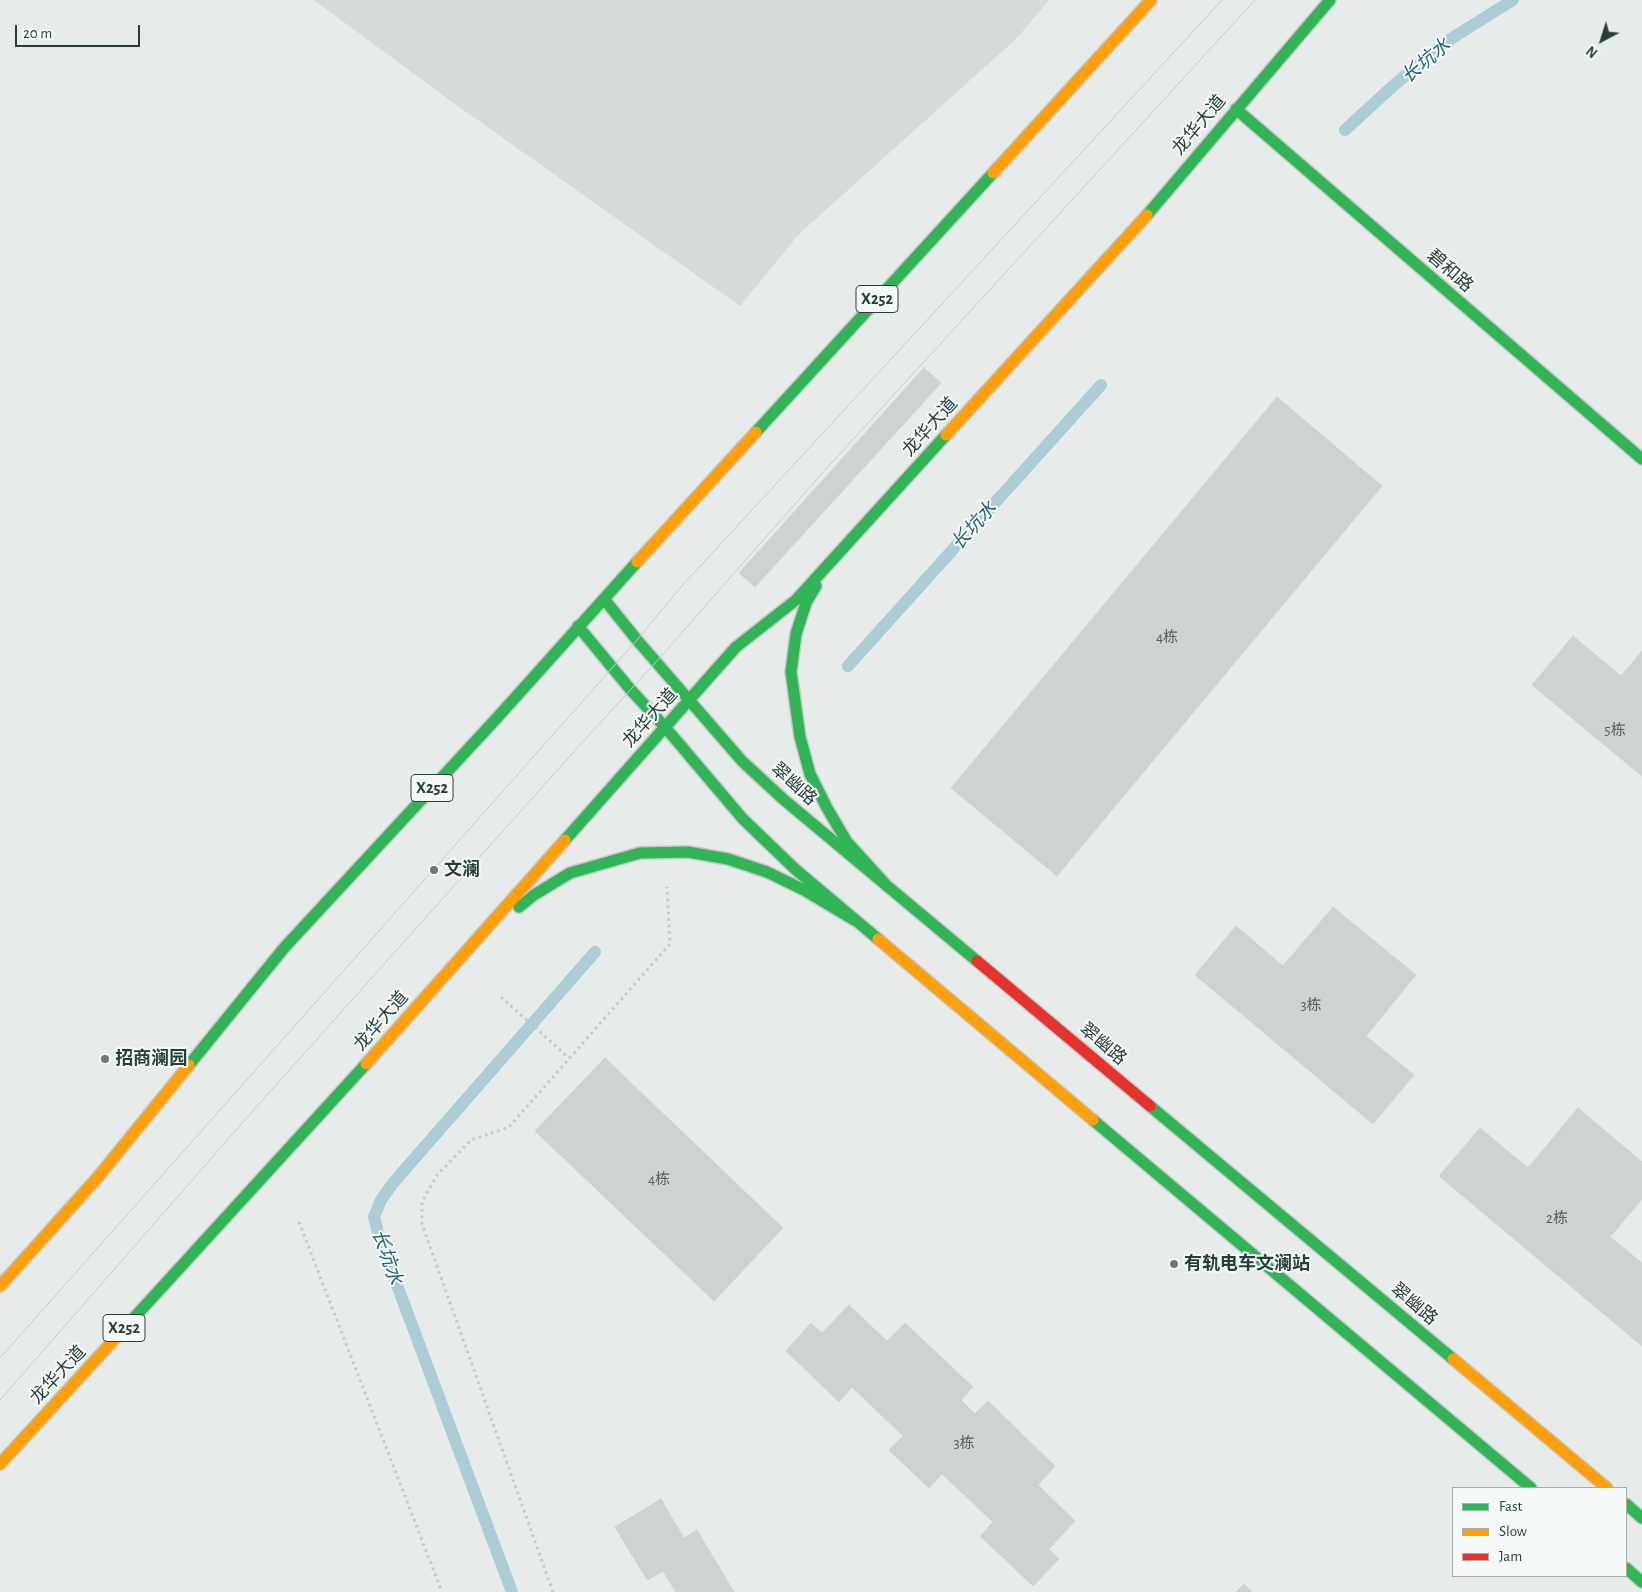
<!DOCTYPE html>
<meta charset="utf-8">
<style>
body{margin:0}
#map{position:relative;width:1642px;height:1592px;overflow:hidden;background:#e7ebe9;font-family:"Alegreya Sans",sans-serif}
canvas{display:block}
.legend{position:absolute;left:1452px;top:1487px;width:175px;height:90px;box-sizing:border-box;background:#f5faf8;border:1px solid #a2aeab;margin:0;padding:6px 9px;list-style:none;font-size:15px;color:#263d38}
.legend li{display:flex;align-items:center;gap:10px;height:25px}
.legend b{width:25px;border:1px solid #a2aeab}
.north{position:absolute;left:1577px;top:15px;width:50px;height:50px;-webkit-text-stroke:4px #f5faf8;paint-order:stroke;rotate:220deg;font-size:14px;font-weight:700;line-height:20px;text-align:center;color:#263d38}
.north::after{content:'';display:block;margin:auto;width:18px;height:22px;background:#263d38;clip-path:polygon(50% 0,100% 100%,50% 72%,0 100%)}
.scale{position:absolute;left:15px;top:25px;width:125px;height:22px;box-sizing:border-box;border:2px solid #263d38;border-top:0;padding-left:6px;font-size:15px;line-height:18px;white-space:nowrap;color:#263d38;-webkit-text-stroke:4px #f5faf8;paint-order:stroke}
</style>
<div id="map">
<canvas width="1642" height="1592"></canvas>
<ul class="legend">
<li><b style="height:6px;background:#30b455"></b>Fast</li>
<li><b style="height:6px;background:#ff9f0a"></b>Slow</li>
<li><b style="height:6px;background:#e5322d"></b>Jam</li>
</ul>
<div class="north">N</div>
<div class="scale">20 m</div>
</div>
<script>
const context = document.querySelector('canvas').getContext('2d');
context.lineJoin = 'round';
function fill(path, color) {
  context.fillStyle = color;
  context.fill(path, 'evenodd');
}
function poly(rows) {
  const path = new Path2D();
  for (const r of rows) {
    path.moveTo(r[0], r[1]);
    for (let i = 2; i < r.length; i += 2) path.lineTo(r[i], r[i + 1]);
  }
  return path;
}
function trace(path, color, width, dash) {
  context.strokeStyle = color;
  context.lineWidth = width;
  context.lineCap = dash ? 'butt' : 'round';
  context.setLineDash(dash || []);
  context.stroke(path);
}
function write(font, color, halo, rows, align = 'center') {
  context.font = font + ' "Alegreya Sans","Noto Sans SC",sans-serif';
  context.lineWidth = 4;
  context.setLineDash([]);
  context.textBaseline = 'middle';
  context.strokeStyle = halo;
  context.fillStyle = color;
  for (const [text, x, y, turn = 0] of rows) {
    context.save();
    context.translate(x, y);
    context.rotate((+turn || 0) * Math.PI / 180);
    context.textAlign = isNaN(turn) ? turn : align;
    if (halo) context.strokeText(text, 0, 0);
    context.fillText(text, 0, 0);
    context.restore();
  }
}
fill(poly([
 [314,0,1049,0,1016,39,799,234,740,306,448,99]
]), '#d5dcd9');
trace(poly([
 [1345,130,1394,85,1449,40,1513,0],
 [848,666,1101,385],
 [512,1592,379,1237,374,1217,381,1200,393,1183,595,952]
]), '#accdd5', 12);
const building = poly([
 [924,368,941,383,755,587,739,573,924,368],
 [1277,397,1382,486,1057,876,951,788,1277,397],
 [1573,636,1621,676,1642,651,1642,776,1532,685,1573,636],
 [1333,907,1416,975,1366,1036,1414,1075,1373,1124,1195,975,1236,926,1283,966,1333,907],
 [605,1058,783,1228,714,1301,535,1131,605,1058],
 [1578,1108,1642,1162,1642,1199,1610,1237,1642,1263,1642,1346,1439,1176,1480,1128,1528,1168,1578,1108],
 [849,1305,887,1341,905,1323,973,1387,961,1400,975,1414,988,1401,1055,1466,1038,1485,1075,1521,1049,1549,1059,1559,1033,1586,980,1536,993,1522,942,1474,929,1488,889,1450,903,1436,852,1387,839,1402,786,1351,811,1323,822,1333,849,1305],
 [661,1499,684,1538,697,1530,734,1592,676,1592,663,1571,647,1580,615,1527,661,1499],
 [1244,1584,1252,1592,1236,1592,1244,1584]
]);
fill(building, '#ced2d1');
trace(building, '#d0d4d2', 1);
const fast = poly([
 [1236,109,1642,459],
 [1147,215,1330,0],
 [756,432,993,173],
 [816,586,806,603,796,634,791,672,800,737,810,774,827,808,847,842,887,886],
 [604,599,637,640,742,761,783,799,977,961],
 [578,626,630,689,665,727,743,819,795,869,878,939],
 [565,840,736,647,796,600,946,435],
 [519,907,534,895,570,873,640,853,688,852,728,859,767,872,804,890,856,921],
 [189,1065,284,948,496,719,637,562],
 [1150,1106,1453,1359],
 [1093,1120,1531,1488],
 [122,1331,366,1064],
 [1626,1504,1642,1518],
 [1626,1568,1642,1582]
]);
const slow = poly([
 [993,173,1151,0],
 [946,435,1147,215],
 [637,562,756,432],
 [878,939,1093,1120],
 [366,1064,565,840],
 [0,1286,98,1177,189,1065],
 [1453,1359,1607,1488],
 [0,1464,122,1331]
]);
const jam = poly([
 [977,961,1150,1106]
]);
trace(fast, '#c3c9c6', 14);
trace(slow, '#c3c9c6', 14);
trace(jam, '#c3c9c6', 14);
trace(poly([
 [501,997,569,1058],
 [299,1222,442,1592],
 [553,1592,422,1224,422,1202,437,1175,471,1140,509,1127,670,944,667,887]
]), '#c2cbc8', 3, [2.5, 4]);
trace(fast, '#30b455', 11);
trace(slow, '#ff9f0a', 11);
trace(jam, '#e5322d', 11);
trace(poly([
 [0,1358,637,640,681,587,1222,0],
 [0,1400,243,1122,578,747,656,662,824,471,1255,0]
]), '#c8ccca', 1);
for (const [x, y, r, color] of [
 [434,870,5,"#6a7a76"],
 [105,1059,5,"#6a7a76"],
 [1174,1264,5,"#6a7a76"]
]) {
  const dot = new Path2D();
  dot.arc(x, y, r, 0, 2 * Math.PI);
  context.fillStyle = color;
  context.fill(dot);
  trace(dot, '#f5faf8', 2);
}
write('15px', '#51635f', null, [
 ["4栋",1167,637],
 ["5栋",1615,730],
 ["3栋",1311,1005],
 ["4栋",659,1179],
 ["2栋",1557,1218],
 ["3栋",964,1443]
]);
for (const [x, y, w] of [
 [877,299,42],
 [432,788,42],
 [124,1328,42]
]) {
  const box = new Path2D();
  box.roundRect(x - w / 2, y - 13.5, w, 27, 4);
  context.fillStyle = '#f5faf8';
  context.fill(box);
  trace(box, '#263d38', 1);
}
write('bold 16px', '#263d38', null, [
 ["X252",877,299],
 ["X252",432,788],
 ["X252",124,1328]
]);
write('18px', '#263d38', '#f5faf8', [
 ["龙华大道",1199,125,-50],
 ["碧和路",1450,271,41],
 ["龙华大道",930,427,-48],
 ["龙华大道",650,718,-48],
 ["翠幽路",794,784,42],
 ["龙华大道",381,1021,-49],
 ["翠幽路",1103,1044,40],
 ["翠幽路",1414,1304,40],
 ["龙华大道",58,1375,-47]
]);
write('bold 18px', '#263d38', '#f5faf8', [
 ["文澜",444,870],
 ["招商澜园",115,1059],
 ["有轨电车文澜站",1184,1264]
], 'left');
write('italic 19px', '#246275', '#f5faf8', [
 ["长坑水",1426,61,-40],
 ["长坑水",974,526,-48],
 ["长坑水",387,1257,71]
]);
</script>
